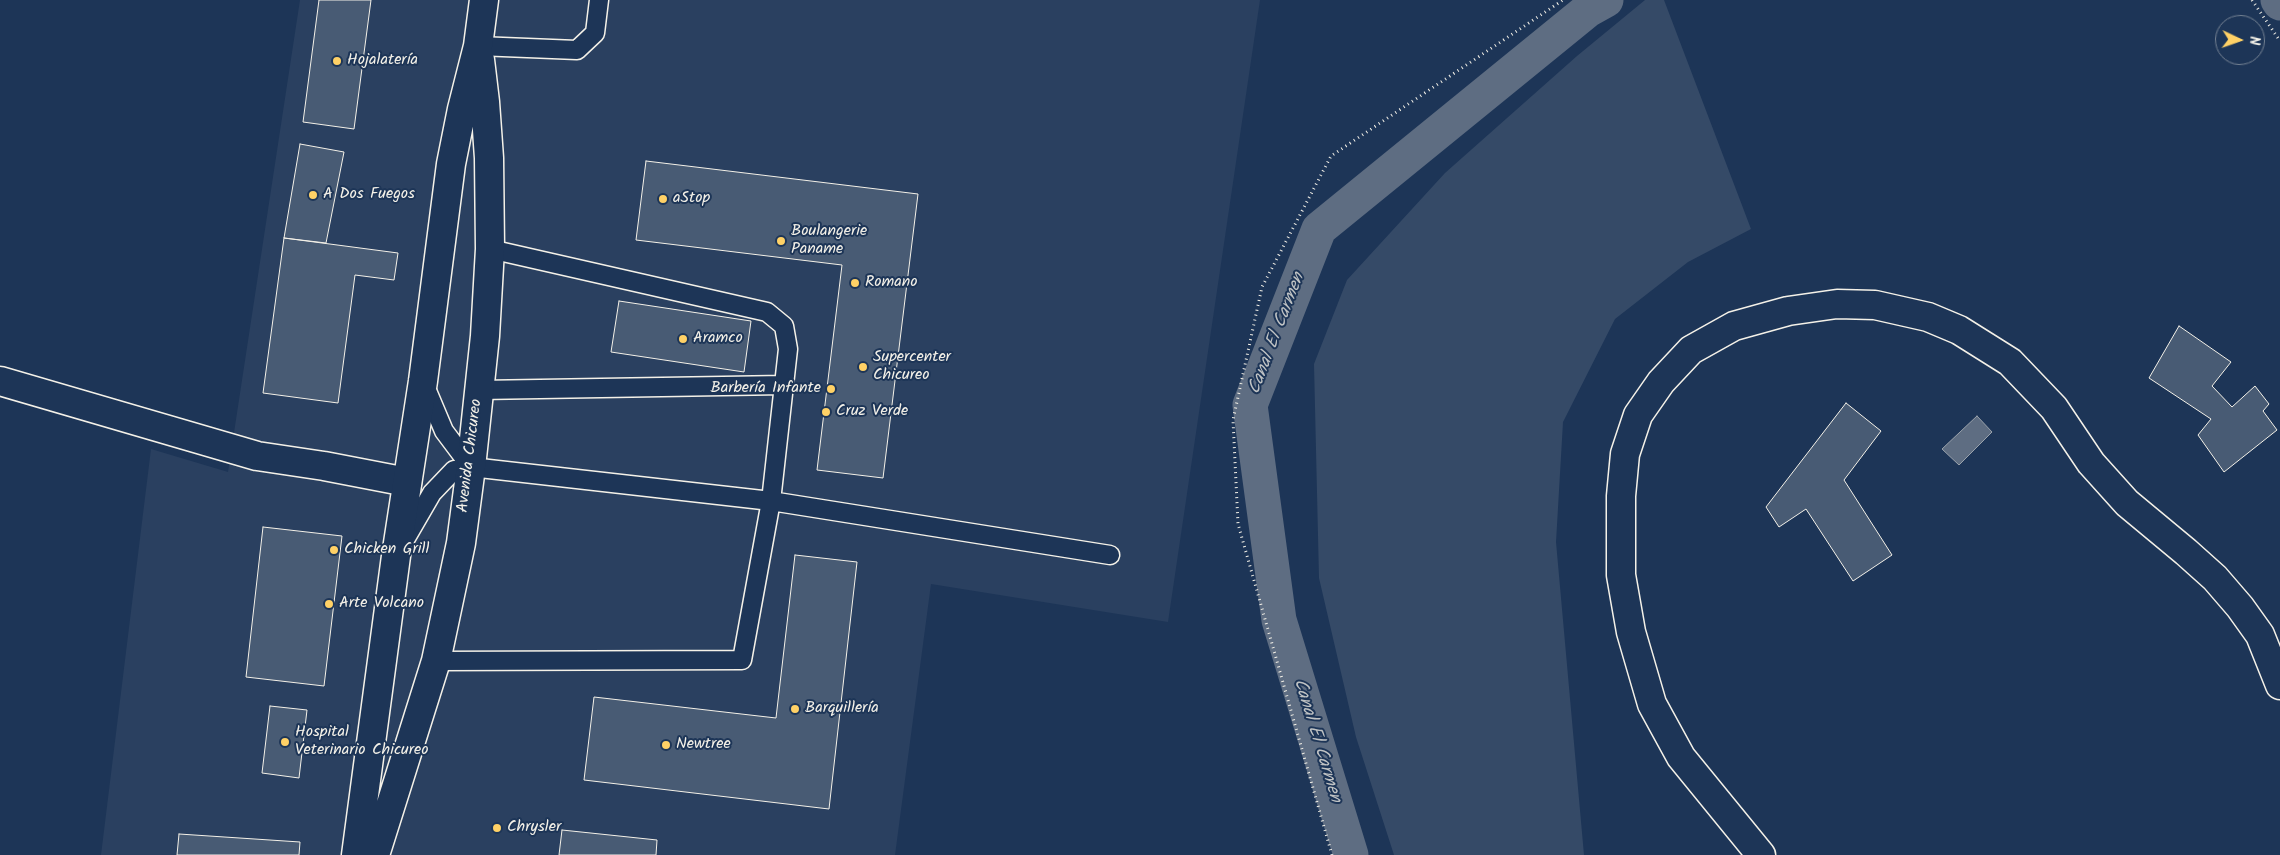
<!DOCTYPE html>
<meta charset="utf-8">
<style>
body{margin:0}
#map{position:relative;width:2280px;height:855px;overflow:hidden;background:#1d3557;font-family:Kalam,sans-serif}
canvas{display:block}
.north{position:absolute;left:2215px;top:15px;width:50px;height:50px;box-sizing:border-box;background:#1d3557;border:1px solid #738091;border-radius:50%;rotate:93deg;font-size:14px;font-weight:700;line-height:20px;text-align:center;color:#f4f1e8}
.north::after{content:'';display:block;margin:auto;width:18px;height:22px;background:#ffd166;clip-path:polygon(50% 0,100% 100%,50% 72%,0 100%)}
</style>
<div id="map">
<canvas width="2280" height="855"></canvas>
<div class="north">N</div>
</div>
<script>
const context = document.querySelector('canvas').getContext('2d');
context.lineJoin = 'round';
function fill(path, color) {
  context.fillStyle = color;
  context.fill(path, 'evenodd');
}
function poly(rows) {
  const path = new Path2D();
  for (const r of rows) {
    path.moveTo(r[0], r[1]);
    for (let i = 2; i < r.length; i += 2) path.lineTo(r[i], r[i + 1]);
  }
  return path;
}
function trace(path, color, width, dash) {
  context.strokeStyle = color;
  context.lineWidth = width;
  context.lineCap = dash ? 'butt' : 'round';
  context.setLineDash(dash || []);
  context.stroke(path);
}
function write(font, color, halo, rows, align = 'center') {
  context.font = font + ' Kalam,sans-serif';
  context.lineWidth = 4;
  context.setLineDash([]);
  context.textBaseline = 'middle';
  context.strokeStyle = halo;
  context.fillStyle = color;
  for (const [text, x, y, turn = 0] of rows) {
    context.save();
    context.translate(x, y);
    context.rotate((+turn || 0) * Math.PI / 180);
    context.textAlign = isNaN(turn) ? turn : align;
    if (halo) context.strokeText(text, 0, 0);
    context.fillText(text, 0, 0);
    context.restore();
  }
}
fill(poly([
 [300,0,1260,0,1168,622,931,584,895,855,101,855,151,449,228,472]
]), '#2a4060');
fill(poly([
 [1645,0,1664,0,1751,229,1688,262,1615,319,1563,422,1556,542,1584,855,1394,855,1356,737,1319,578,1314,364,1347,280,1445,173,1577,56]
]), '#354a67');
const water = poly([
 [1977,416,1992,432,1959,465,1942,449,1977,416]
]);
fill(water, '#5e6d82');
trace(water, '#9aa2ab', 1);
trace(poly([
 [2278,0,2280,3],
 [1351,855,1279,620,1250,405,1319,229,1588,10,1606,0]
]), '#5e6d82', 35);
const building = poly([
 [319,0,371,0,354,129,303,122,319,0],
 [300,144,344,152,326,243,284,238,300,144],
 [646,161,918,194,883,478,817,470,842,265,636,240,646,161],
 [284,238,398,253,394,280,355,275,338,403,263,393,284,238],
 [619,301,751,321,744,372,611,352,619,301],
 [2179,326,2231,362,2212,386,2232,407,2255,386,2269,404,2263,411,2277,430,2224,472,2198,435,2211,419,2149,378,2179,326],
 [1846,403,1881,431,1844,480,1892,555,1853,581,1806,509,1779,527,1766,507,1846,403],
 [263,527,342,536,324,686,246,677,263,527],
 [795,555,857,562,829,809,584,780,594,697,776,718,795,555],
 [270,706,307,710,299,778,262,773,270,706],
 [562,830,657,840,656,855,559,855,562,830],
 [179,834,300,842,299,855,177,855,179,834]
]);
fill(building, '#485b74');
trace(building, '#f4f1e8', 1);
const lane = poly([
 [478,46,577,50,595,33,599,0],
 [425,386,444,431,471,467],
 [479,390,784,385],
 [403,543,432,493,454,470,471,467,771,501,1110,555],
 [436,661,742,660,771,501,788,349,784,326,767,312,490,249]
]);
const street = poly([
 [0,381,257,456,324,466,407,482],
 [1761,855,1681,757,1652,704,1631,632,1621,575,1621,496,1625,454,1638,415,1661,382,1691,350,1734,326,1788,311,1837,304,1875,305,1928,317,1959,330,2010,362,2054,408,2091,463,2127,503,2186,552,2215,578,2240,607,2260,635,2280,685]
]);
const secondary = poly([
 [356,855,396,556,423,381,451,164,462,109,478,46,484,0],
 [375,855,436,661,461,543,471,467,485,336,490,249,489,158,485,102,480,60]
]);
trace(lane, '#f4f1e8', 21);
trace(street, '#f4f1e8', 31);
trace(secondary, '#f4f1e8', 31);
trace(poly([
 [2252,0,2280,41],
 [1332,855,1238,524,1233,420,1262,287,1331,156,1563,0]
]), '#f4f1e8', 3, [1, 4]);
trace(lane, '#1d3557', 18);
trace(street, '#1d3557', 28);
trace(secondary, '#1d3557', 28);
for (const [x, y, r, color] of [
 [337,61,5,"#ffd166"],
 [313,195,5,"#ffd166"],
 [663,199,5,"#ffd166"],
 [781,241,5,"#ffd166"],
 [855,283,5,"#ffd166"],
 [683,339,5,"#ffd166"],
 [863,367,5,"#ffd166"],
 [831,389,5,"#ffd166"],
 [826,412,5,"#ffd166"],
 [334,550,5,"#ffd166"],
 [329,604,5,"#ffd166"],
 [795,709,5,"#ffd166"],
 [285,742,5,"#ffd166"],
 [666,745,5,"#ffd166"],
 [497,828,5,"#ffd166"]
]) {
  const dot = new Path2D();
  dot.arc(x, y, r, 0, 2 * Math.PI);
  context.fillStyle = color;
  context.fill(dot);
  trace(dot, '#1d3557', 2);
}
write('16px', '#f4f1e8', '#1d3557', [
 ["Hojalatería",347,61],
 ["A Dos Fuegos",323,195],
 ["aStop",673,199],
 ["Boulangerie",791,232],
 ["Paname",791,250],
 ["Romano",865,283],
 ["Aramco",693,339],
 ["Supercenter",873,358],
 ["Chicureo",873,376],
 ["Barbería Infante",821,389,"right"],
 ["Cruz Verde",836,412],
 ["Chicken Grill",344,550],
 ["Arte Volcano",339,604],
 ["Barquillería",805,709],
 ["Hospital",295,733],
 ["Veterinario Chicureo",295,751],
 ["Newtree",676,745],
 ["Chrysler",507,828]
], 'left');
write('16px', '#f4f1e8', '#1d3557', [
 ["Avenida Chicureo",471,456,-83]
]);
write('italic 18px', '#c0c3c4', '#1d3557', [
 ["Canal El Carmen",1278,334,-69],
 ["Canal El Carmen",1316,741,73]
]);
</script>
